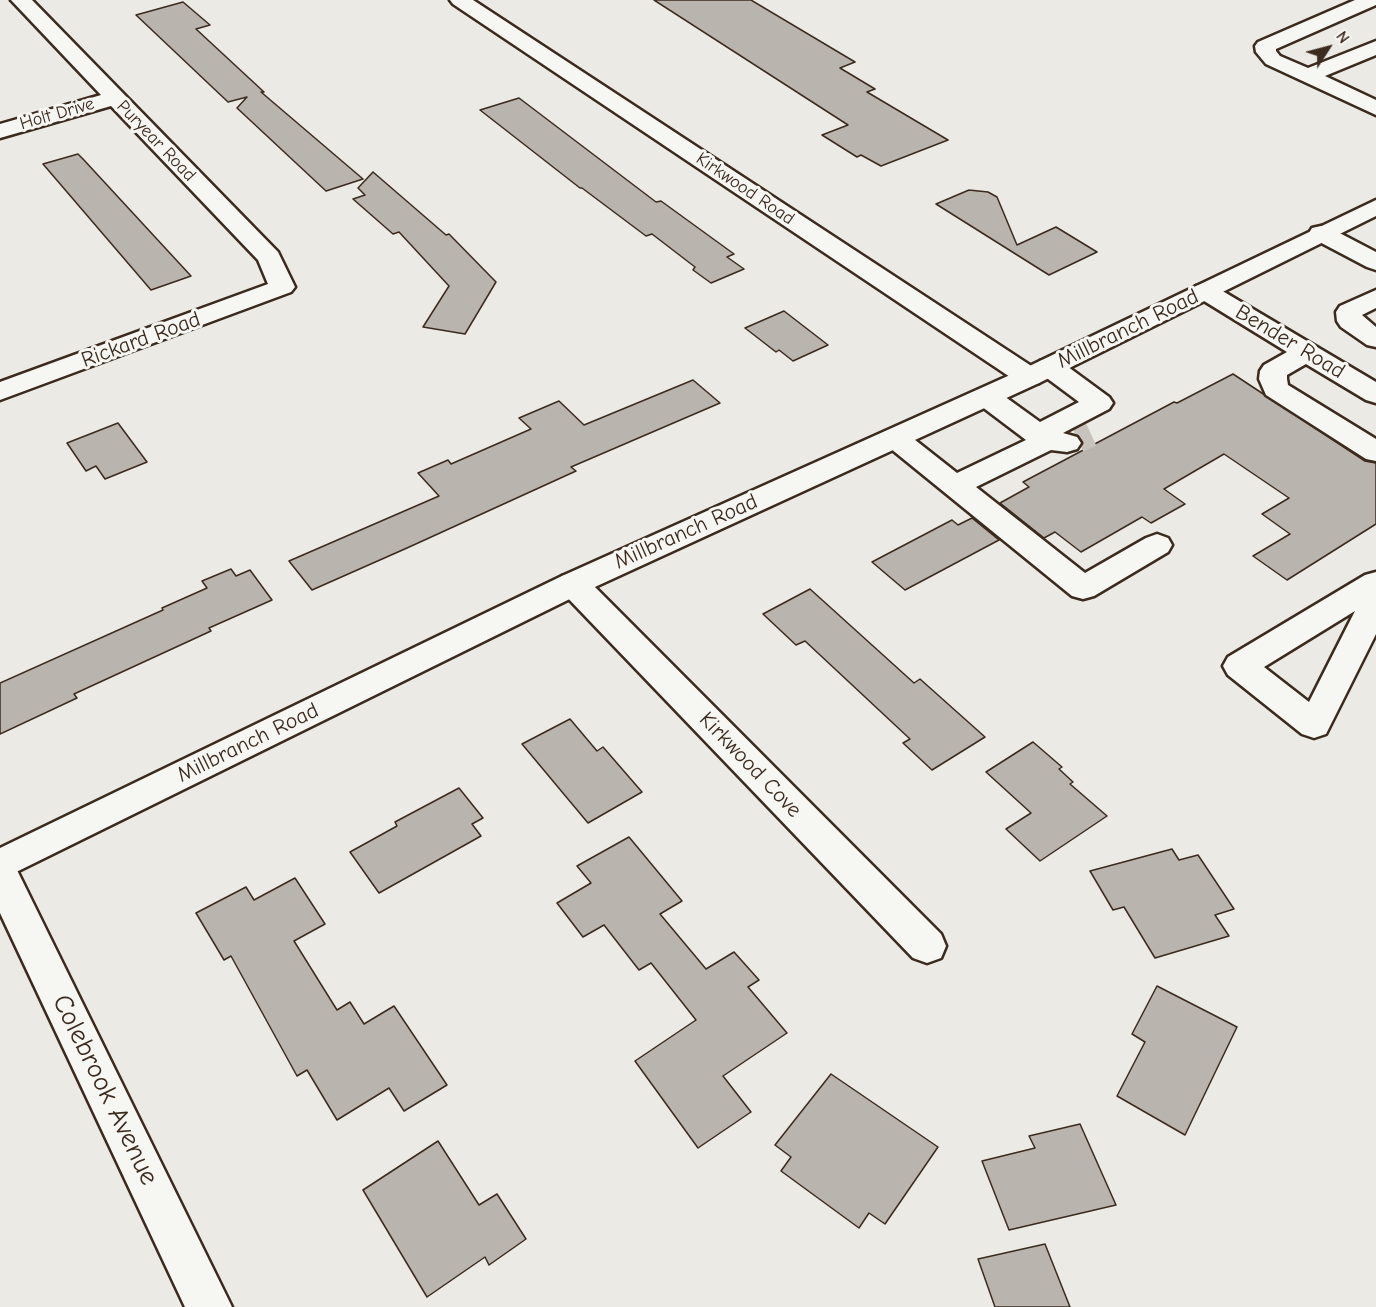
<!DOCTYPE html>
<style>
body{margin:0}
#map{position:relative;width:1376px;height:1307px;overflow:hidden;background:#ebeae5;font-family:"Comic Neue",sans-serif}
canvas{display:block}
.north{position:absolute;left:1298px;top:18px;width:60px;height:60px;-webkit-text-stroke:4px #f6f6f2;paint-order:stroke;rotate:54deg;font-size:16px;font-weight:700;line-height:24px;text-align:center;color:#3b2a1e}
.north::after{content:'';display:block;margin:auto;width:21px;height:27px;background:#3b2a1e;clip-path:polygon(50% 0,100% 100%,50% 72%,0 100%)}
</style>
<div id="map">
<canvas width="1376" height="1307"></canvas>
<div class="north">N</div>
</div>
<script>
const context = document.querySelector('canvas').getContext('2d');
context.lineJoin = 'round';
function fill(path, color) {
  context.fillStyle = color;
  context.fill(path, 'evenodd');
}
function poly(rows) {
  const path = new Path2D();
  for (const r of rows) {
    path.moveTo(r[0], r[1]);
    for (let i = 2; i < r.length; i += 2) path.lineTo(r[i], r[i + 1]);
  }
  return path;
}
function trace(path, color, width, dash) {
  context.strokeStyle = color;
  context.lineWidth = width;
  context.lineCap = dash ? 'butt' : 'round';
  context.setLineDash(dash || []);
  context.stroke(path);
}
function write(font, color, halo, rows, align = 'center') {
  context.font = font + ' "Comic Neue",sans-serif';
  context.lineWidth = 6;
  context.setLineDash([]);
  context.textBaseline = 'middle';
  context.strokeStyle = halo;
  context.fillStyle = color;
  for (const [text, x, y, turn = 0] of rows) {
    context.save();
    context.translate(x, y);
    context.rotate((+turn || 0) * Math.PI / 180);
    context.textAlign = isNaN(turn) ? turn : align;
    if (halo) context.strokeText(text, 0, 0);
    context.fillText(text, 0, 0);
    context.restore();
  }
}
const building = poly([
 [654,0,751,0,855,62,840,68,875,89,867,92,948,140,881,166,861,155,857,157,822,135,848,125,654,0],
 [183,2,210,25,196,29,264,92,261,92,363,179,326,191,237,108,247,97,228,102,136,15,183,2],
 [519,98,656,202,661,201,734,254,727,257,744,269,711,283,693,270,695,267,652,234,646,236,582,188,580,188,480,110,519,98],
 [78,154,83,159,191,276,151,290,43,164,78,154],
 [373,172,446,235,449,234,496,282,465,334,423,327,449,286,399,232,393,234,353,199,365,195,358,188,373,172],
 [969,190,988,192,997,197,1017,245,1056,227,1097,252,1049,275,936,204,969,190],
 [784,311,828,345,793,361,779,350,776,352,745,328,784,311],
 [1233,374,1365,461,1376,463,1376,524,1287,580,1253,556,1290,534,1262,514,1289,498,1224,454,1164,489,1185,504,1151,523,1142,517,1081,552,1055,532,1044,538,1000,503,1029,487,1023,482,1174,402,1177,403,1233,374],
 [693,380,720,403,571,467,576,471,407,548,312,590,289,561,439,496,418,473,448,460,451,464,531,429,519,418,559,401,584,425,693,380],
 [118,423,147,462,105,479,96,466,86,471,67,443,118,423],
 [972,518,999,540,905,590,872,562,952,520,958,525,972,518],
 [231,569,236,576,250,570,272,600,209,628,211,631,74,694,77,698,0,734,0,683,163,610,162,608,207,588,202,581,231,569],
 [810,589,914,683,920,679,985,737,932,770,903,743,910,739,805,641,796,645,763,614,810,589],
 [570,719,597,751,603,747,642,792,588,823,522,744,570,719],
 [1033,742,1062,767,1059,769,1073,782,1070,784,1107,816,1040,861,1006,829,1031,813,986,772,1033,742],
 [459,788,483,818,472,824,481,836,379,893,350,852,397,826,395,822,459,788],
 [629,837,682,901,660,914,706,969,734,952,759,980,748,987,787,1033,723,1076,751,1112,698,1148,635,1061,696,1020,651,963,639,970,604,925,583,937,557,903,591,883,577,866,629,837],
 [1172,849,1179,860,1198,855,1234,909,1215,915,1229,936,1155,958,1124,907,1113,910,1090,871,1172,849],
 [295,878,325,924,294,941,337,1010,350,1002,364,1024,394,1006,447,1085,404,1111,389,1088,337,1120,307,1070,297,1076,231,956,224,960,196,913,246,887,254,900,295,878],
 [1157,986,1237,1027,1185,1135,1117,1096,1145,1042,1132,1034,1157,986],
 [831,1074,938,1147,885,1224,869,1213,859,1228,781,1171,791,1157,775,1145,831,1074],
 [1080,1124,1116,1205,1009,1230,982,1161,1035,1148,1029,1136,1080,1124],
 [438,1141,479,1205,497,1194,526,1239,489,1265,485,1257,427,1297,363,1190,438,1141],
 [1045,1244,1070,1307,995,1307,978,1259,1045,1244]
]);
fill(building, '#bab4ae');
trace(building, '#3b2a1e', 1.5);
trace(poly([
 [1077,438,1090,432]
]), '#c8c4bd', 30, [30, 15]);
const minor = poly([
 [11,0,32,0,278,252,295,287,291,292,0,400,0,382,268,284,258,260,111,106,0,138,0,124,101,95,11,0],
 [450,0,473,0,1039,371,1043,377,1039,383,1029,385,1019,383,453,4,450,0],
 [1355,0,1376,0,1376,5,1276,49,1276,51,1280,56,1308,68,1376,41,1376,55,1325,76,1376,100,1376,115,1266,64,1256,52,1255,46,1258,42,1355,0],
 [1321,226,1330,228,1376,252,1376,270,1367,267,1312,238,1309,233,1312,228,1321,226],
 [1205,283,1214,286,1376,382,1376,403,1366,400,1306,364,1287,375,1287,379,1288,385,1376,439,1376,461,1366,459,1266,395,1259,379,1260,371,1264,365,1287,352,1196,296,1192,291,1196,286,1205,283],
 [1376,290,1376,308,1362,315,1376,327,1376,347,1367,345,1341,327,1337,321,1336,312,1340,306,1376,290],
 [1050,359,1060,361,1109,397,1113,403,1109,409,1063,433,1077,437,1081,443,1077,449,1067,452,1051,450,976,487,1085,573,1146,538,1157,534,1168,538,1172,545,1168,552,1094,596,1083,599,1072,596,885,444,881,438,885,432,895,429,905,432,957,473,1026,440,977,403,973,397,977,391,987,388,997,391,1040,422,1079,402,1040,373,1036,367,1040,361,1050,359],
 [1376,572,1376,634,1326,734,1314,738,1302,734,1228,675,1223,666,1228,657,1365,575,1376,572],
 [1355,611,1309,702,1264,667,1355,611],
 [573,573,584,576,941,934,946,946,941,958,927,963,913,958,562,592,557,584,562,576,573,573],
 [0,857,13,862,232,1307,185,1307,0,913,0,857]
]);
const major = poly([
 [1376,200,1376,216,1039,383,584,592,0,880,0,848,562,576,1019,371,1376,200]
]);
trace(minor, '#3b2a1e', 5);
trace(major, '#3b2a1e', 5);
fill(minor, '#f6f6f2');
fill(major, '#f6f6f2');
write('18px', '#3b2a1e', '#f6f6f2', [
 ["Holt Drive",57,114,-16],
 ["Puryear Road",156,141,46],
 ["Kirkwood Road",745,189,34]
]);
write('22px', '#3b2a1e', '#f6f6f2', [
 ["Millbranch Road",1128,329,-26],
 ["Rickard Road",141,340,-20],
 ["Bender Road",1290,342,31],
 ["Millbranch Road",686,532,-24],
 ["Millbranch Road",248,743,-26],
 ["Kirkwood Cove",750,765,46]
]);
write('27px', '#3b2a1e', '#f6f6f2', [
 ["Colebrook Avenue",105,1090,64]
]);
</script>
